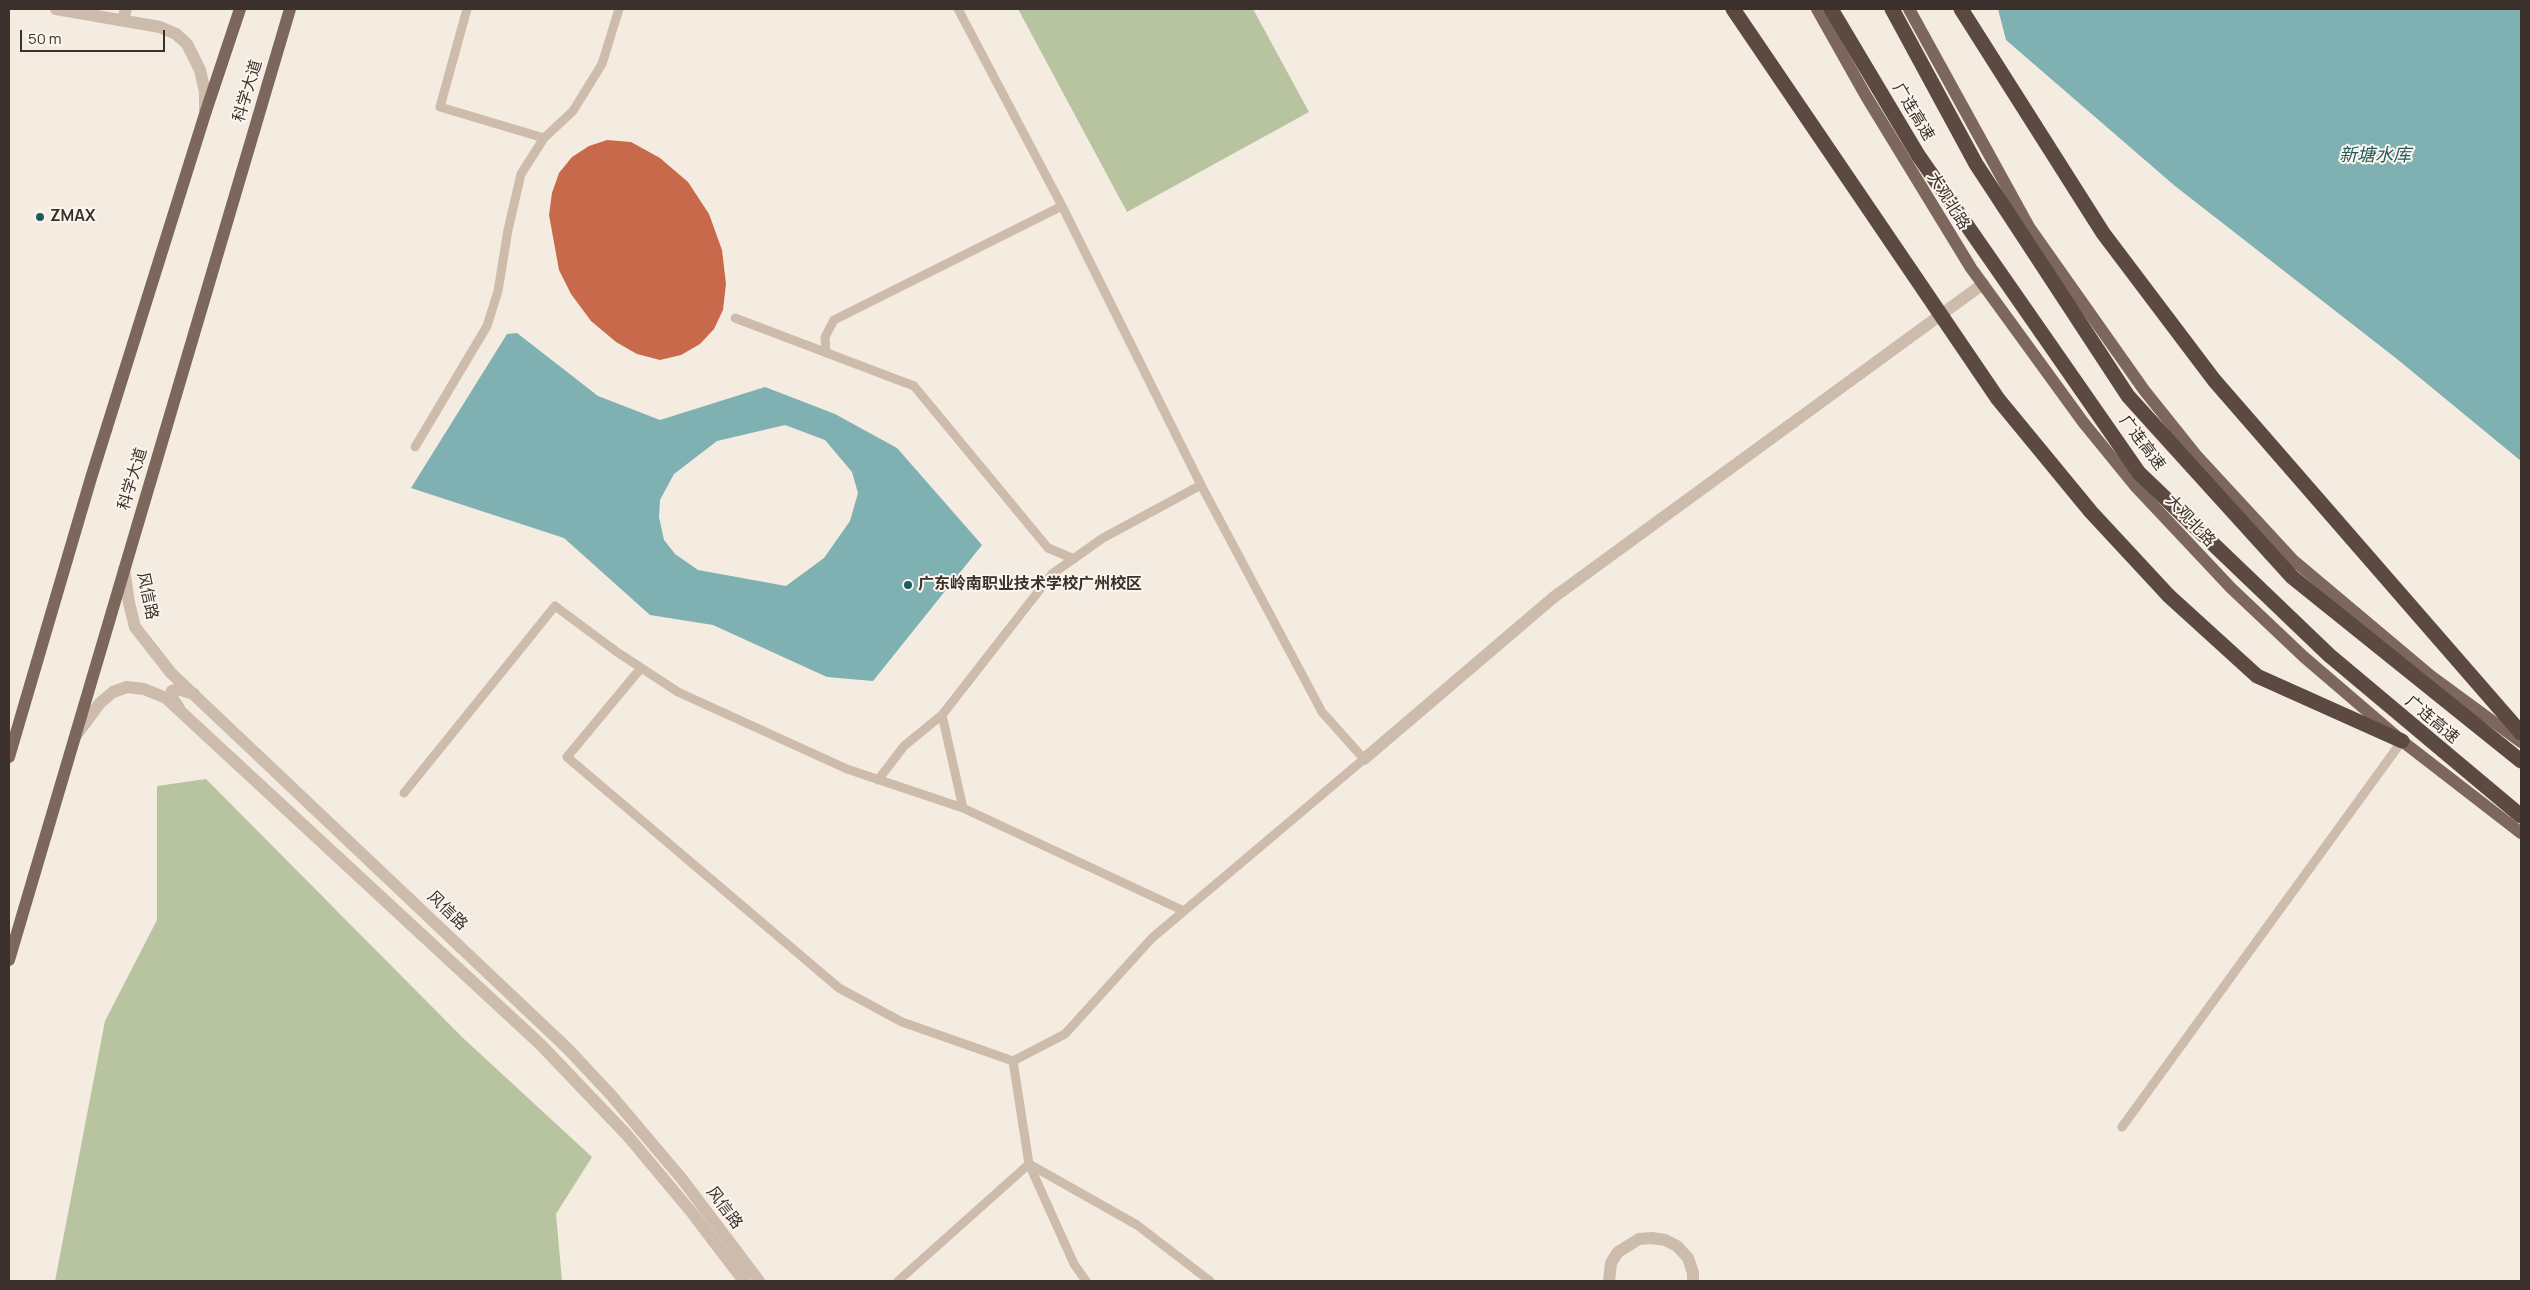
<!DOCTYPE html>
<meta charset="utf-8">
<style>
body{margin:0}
#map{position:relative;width:2530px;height:1290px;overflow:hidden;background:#f4ebe1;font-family:Manrope,sans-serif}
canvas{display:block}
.frame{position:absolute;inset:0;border:10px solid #3b302b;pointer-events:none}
.scale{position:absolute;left:20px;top:30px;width:145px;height:22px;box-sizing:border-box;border:2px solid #3b302b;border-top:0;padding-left:6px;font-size:15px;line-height:18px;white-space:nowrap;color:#3b302b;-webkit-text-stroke:4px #fbf5ee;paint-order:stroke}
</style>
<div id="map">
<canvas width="2530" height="1290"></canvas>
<div class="frame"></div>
<div class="scale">50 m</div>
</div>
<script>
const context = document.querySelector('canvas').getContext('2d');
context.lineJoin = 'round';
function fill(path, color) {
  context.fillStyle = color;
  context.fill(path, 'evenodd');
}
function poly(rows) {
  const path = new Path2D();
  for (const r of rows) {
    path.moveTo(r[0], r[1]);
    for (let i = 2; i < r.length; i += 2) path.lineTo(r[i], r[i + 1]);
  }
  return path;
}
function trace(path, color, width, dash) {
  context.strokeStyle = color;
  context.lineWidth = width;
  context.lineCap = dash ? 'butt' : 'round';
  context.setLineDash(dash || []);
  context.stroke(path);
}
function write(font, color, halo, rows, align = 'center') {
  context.font = font + ' Manrope,"Noto Sans SC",sans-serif';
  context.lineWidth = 4;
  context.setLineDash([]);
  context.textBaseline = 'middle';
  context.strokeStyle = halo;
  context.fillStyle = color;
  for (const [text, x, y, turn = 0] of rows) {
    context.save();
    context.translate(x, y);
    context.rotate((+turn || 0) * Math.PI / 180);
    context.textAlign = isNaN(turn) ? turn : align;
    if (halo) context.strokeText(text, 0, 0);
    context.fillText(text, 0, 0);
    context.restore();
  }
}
fill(poly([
 [1018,9,1253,9,1309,112,1127,212],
 [206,779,463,1038,592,1157,556,1214,562,1281,55,1281,105,1021,157,920,157,786]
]), '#b8c4a0');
fill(poly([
 [1998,9,2521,9,2521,461,2397,359,2175,186,2006,40],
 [517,333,598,396,660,420,765,387,835,414,897,448,982,545,873,681,827,677,713,625,650,615,564,538,411,488,507,334],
 [785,425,825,440,852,472,858,493,850,521,824,558,786,586,698,570,675,554,664,540,659,517,660,500,674,474,717,441]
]), '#7fb0b2');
fill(poly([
 [607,140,631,142,660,158,688,182,709,214,722,250,726,284,723,310,714,329,700,344,681,355,660,360,637,354,616,342,591,321,571,294,559,270,549,215,552,193,559,173,572,157,589,146]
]), '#c8694b');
trace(poly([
 [467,9,440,107,544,138],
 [735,318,914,386,1048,548,1074,559],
 [826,353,825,337,834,320,1062,206],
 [415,447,487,326,498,291,508,230,521,174,544,138,573,111,602,64,619,9],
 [641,668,567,757,839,988,902,1022,1013,1061,1065,1034,1152,938,1364,759,1322,712,1201,485,1062,206,958,9],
 [942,715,963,808],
 [878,780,904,746,942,715,1052,574,1103,538,1201,485],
 [404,793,555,606,617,652,678,692,847,769,963,808,1184,911],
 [1013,1061,1029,1164,1074,1264,1086,1281],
 [2122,1127,2402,741],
 [1029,1164,1137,1225,1210,1281],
 [898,1281,1029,1164]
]), '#cdbbac', 9);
trace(poly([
 [123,20,126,9],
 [179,708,171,696,172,691,178,689,194,694],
 [1364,759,1554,597,1983,284],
 [1609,1281,1611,1263,1618,1252,1639,1239,1652,1238,1665,1240,1677,1246,1688,1258,1693,1273,1693,1281]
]), '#cdbbac', 12);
trace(poly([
 [56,9,160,27,176,34,187,44,200,70,205,92,205,110],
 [124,569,129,603,135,627,171,673,568,1049,611,1095,682,1179,759,1281],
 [77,734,100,703,113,692,127,687,144,689,166,698,540,1044,627,1135,693,1214,744,1281]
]), '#cdbbac', 12);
trace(poly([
 [1817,9,1866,96,1971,268,2083,422,2136,487,2231,588,2304,657,2402,741,2521,833],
 [1909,9,2029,227,2144,390,2196,455,2293,560,2431,676,2521,742],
 [9,757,91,478,205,114,240,9],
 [9,960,290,9]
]), '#7d675c', 12);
trace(poly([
 [1831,9,1918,155,2139,473,2329,655,2521,816],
 [1892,9,1976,164,2128,396,2292,577,2521,761],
 [1961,9,2103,233,2214,380,2521,733],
 [2169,596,2257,676,2402,741]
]), '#5c4a42', 15);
trace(poly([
 [1733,9,1998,399,2091,512,2169,596]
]), '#5c4a42', 15);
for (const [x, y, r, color] of [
 [40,217,5,"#1f5a5e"],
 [908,585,5,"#1f5a5e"]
]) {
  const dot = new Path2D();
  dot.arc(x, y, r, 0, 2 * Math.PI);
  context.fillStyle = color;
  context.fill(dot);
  trace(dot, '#fbf5ee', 2);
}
write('16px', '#3b302b', '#fbf5ee', [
 ["科学大道",248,91,-73],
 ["广连高速",1913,112,59],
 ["大观北路",1948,201,58],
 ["广连高速",2142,443,53],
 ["科学大道",133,479,-73],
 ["大观北路",2190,521,47],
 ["风信路",147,596,78],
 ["广连高速",2432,720,40],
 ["风信路",447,911,44],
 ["风信路",724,1208,53]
]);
write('bold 16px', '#3b302b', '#fbf5ee', [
 ["ZMAX",50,217],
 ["广东岭南职业技术学校广州校区",918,585]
], 'left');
write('italic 18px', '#1f5a5e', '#fbf5ee', [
 ["新塘水库",2375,156]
]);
</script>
